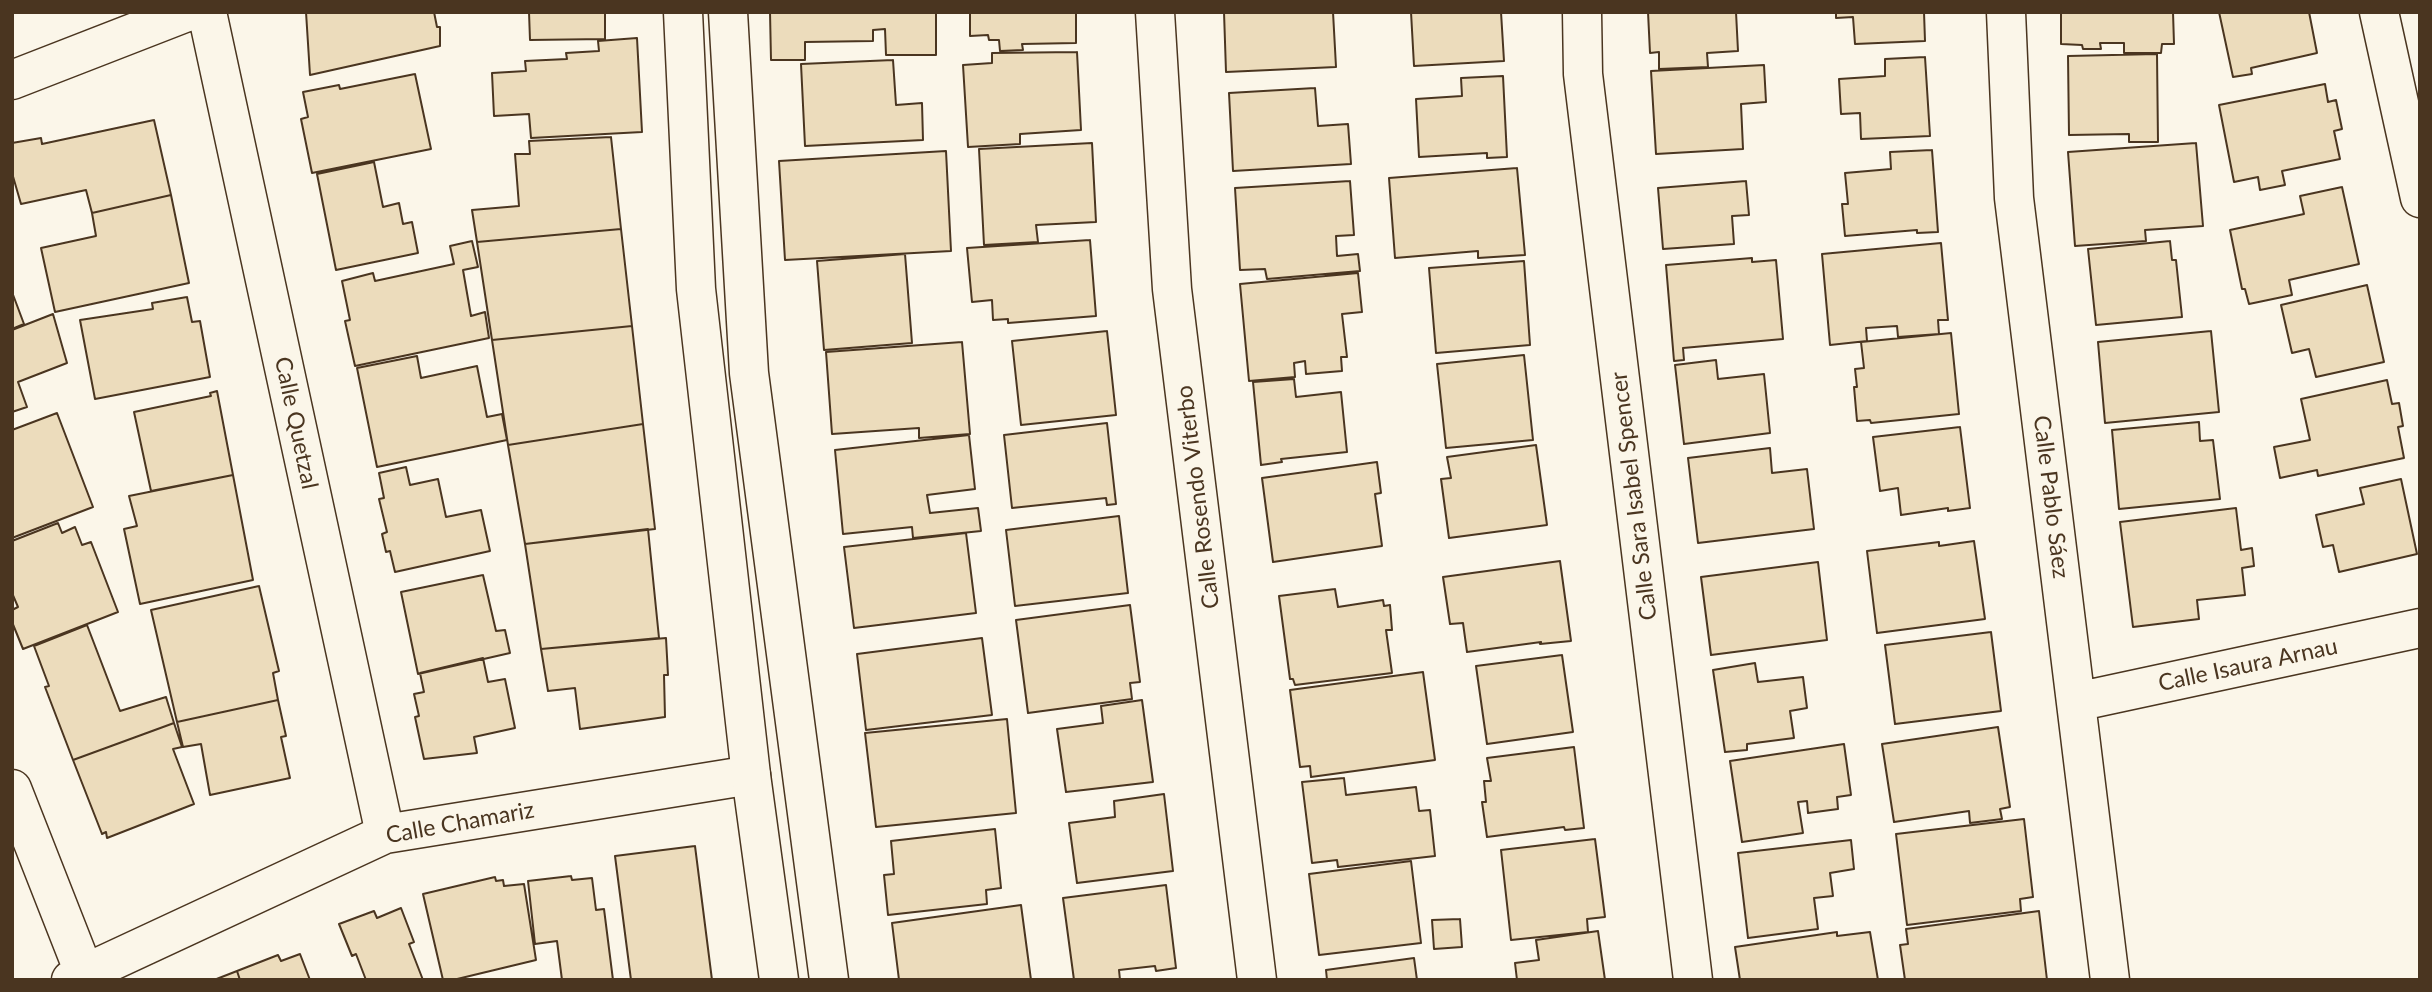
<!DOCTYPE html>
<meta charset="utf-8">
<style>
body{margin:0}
#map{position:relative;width:2432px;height:992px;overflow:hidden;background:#fbf6e9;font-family:Lato,sans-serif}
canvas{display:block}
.frame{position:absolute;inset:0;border:14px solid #4a3520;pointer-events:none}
</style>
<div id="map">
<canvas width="2432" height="992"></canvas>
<div class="frame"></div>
</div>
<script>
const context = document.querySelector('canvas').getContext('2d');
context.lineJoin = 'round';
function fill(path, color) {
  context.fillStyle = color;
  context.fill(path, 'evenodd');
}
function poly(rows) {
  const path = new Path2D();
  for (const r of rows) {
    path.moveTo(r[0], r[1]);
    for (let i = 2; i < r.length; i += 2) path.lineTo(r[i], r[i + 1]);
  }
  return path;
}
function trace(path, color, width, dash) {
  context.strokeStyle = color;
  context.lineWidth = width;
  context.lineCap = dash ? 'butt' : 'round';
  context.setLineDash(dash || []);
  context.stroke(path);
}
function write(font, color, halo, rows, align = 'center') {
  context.font = font + ' Lato,sans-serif';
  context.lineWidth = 5;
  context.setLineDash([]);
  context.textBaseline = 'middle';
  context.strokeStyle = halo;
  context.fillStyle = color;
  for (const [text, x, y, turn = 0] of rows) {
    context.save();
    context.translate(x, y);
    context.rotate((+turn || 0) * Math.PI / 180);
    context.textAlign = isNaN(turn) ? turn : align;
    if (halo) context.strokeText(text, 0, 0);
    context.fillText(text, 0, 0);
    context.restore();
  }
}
const building = poly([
 [306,12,434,12,437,27,440,27,440,46,310,75,306,12],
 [529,12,605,12,605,39,530,40,529,12],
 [770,12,936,12,936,55,886,55,885,29,873,30,873,41,805,42,805,60,771,60,770,12],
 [970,12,1076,12,1076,43,1022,44,1023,50,1000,51,999,40,989,40,988,35,970,36,970,12],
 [1224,12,1333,12,1336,67,1226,72,1224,12],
 [1411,12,1501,12,1504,61,1414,66,1411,12],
 [1648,12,1736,12,1738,51,1707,53,1708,67,1659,69,1659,52,1650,53,1648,12],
 [1836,12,1924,12,1925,41,1855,44,1853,17,1836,18,1836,12],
 [2061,12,2173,12,2174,44,2162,44,2161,53,2124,53,2124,43,2100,43,2101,49,2083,49,2082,45,2061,44,2061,12],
 [2219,12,2309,12,2317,53,2251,68,2252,74,2233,77,2219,12],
 [637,38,642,132,531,138,529,114,494,116,492,73,526,71,525,61,567,59,566,53,599,51,598,41,637,38],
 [1077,52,1081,130,1020,134,1020,144,968,147,963,65,992,63,992,53,1077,52],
 [2157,54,2158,142,2129,142,2129,134,2069,135,2068,56,2157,54],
 [1925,57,1930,136,1861,139,1860,113,1841,114,1839,79,1885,76,1885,59,1925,57],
 [893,60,896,105,922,103,923,140,805,146,801,64,893,60],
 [1764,65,1766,102,1741,104,1743,149,1656,154,1651,71,1764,65],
 [415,74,431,149,312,173,301,119,308,117,303,92,339,85,340,89,415,74],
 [1503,76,1507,157,1487,158,1487,153,1419,157,1416,99,1462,96,1461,78,1503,76],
 [2325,84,2328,102,2336,100,2342,129,2334,131,2340,159,2282,171,2285,185,2260,190,2258,177,2234,182,2219,105,2325,84],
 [1315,88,1318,126,1348,124,1351,164,1233,171,1229,93,1315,88],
 [154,120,171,195,92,213,86,190,21,204,12,173,12,143,41,138,42,144,154,120],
 [611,137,621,229,477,242,472,210,519,206,515,154,530,154,529,141,611,137],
 [1092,143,1096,222,1036,225,1038,242,984,245,979,149,1092,143],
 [2196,143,2203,226,2145,230,2146,241,2075,246,2068,152,2196,143],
 [1932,150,1938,232,1917,233,1917,230,1845,236,1842,204,1848,204,1845,173,1891,169,1890,152,1932,150],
 [946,151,951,251,785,260,779,161,946,151],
 [374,162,383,207,399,203,403,224,412,222,418,253,336,270,317,174,374,162],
 [1517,168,1525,255,1478,258,1478,251,1395,258,1389,178,1517,168],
 [1350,181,1354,235,1336,236,1337,256,1358,254,1360,271,1267,279,1265,269,1240,270,1235,188,1350,181],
 [1746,181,1749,215,1732,216,1734,244,1663,249,1658,188,1746,181],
 [2342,187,2359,264,2289,280,2292,295,2249,304,2245,289,2242,289,2230,230,2304,214,2300,196,2342,187],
 [171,195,189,283,55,312,41,248,96,236,92,213,171,195],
 [621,229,632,326,492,340,477,242,621,229],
 [1090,240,1096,316,1008,323,1008,319,993,320,992,300,972,302,967,248,1090,240],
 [472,241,478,267,463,270,471,316,485,312,489,338,355,366,345,321,350,320,342,281,373,273,375,281,454,264,450,246,472,241],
 [2170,241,2172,260,2176,260,2182,317,2096,325,2088,249,2170,241],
 [1941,243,1948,320,1938,320,1939,334,1898,337,1897,326,1866,328,1867,341,1830,345,1822,254,1941,243],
 [905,254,912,343,824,350,817,261,905,254],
 [1752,258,1752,262,1776,260,1783,339,1683,348,1684,360,1674,361,1666,265,1752,258],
 [1524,261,1530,345,1436,353,1429,268,1524,261],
 [1358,273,1362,312,1342,314,1347,357,1341,357,1342,371,1306,374,1305,361,1294,363,1295,377,1249,381,1240,284,1358,273],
 [2367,285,2384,362,2316,377,2309,349,2292,353,2281,305,2367,285],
 [12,292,24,324,12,329,12,292],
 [187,297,192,322,200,321,210,377,95,399,80,320,153,309,152,303,187,297],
 [53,314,67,363,18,382,27,407,12,412,12,330,53,314],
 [632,326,643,424,508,445,492,340,632,326],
 [1107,331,1116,415,1021,425,1012,341,1107,331],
 [2211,331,2219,412,2105,423,2098,342,2211,331],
 [1951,333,1959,414,1871,423,1870,420,1857,421,1854,387,1857,387,1855,369,1864,368,1861,342,1951,333],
 [962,342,970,434,919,438,919,428,832,434,826,352,962,342],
 [1524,355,1533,440,1446,448,1437,364,1524,355],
 [417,356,421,378,477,366,487,417,502,414,507,440,377,467,357,368,417,356],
 [1716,360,1718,379,1764,374,1770,433,1684,444,1675,365,1716,360],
 [1294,379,1296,397,1341,392,1347,452,1281,459,1282,462,1261,465,1253,382,1294,379],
 [2387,380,2392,404,2399,403,2403,426,2398,427,2404,458,2318,476,2317,470,2280,478,2274,447,2310,440,2301,399,2387,380],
 [217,391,233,475,151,491,134,412,211,396,210,393,217,391],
 [57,413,93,507,12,538,12,430,57,413],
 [2199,422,2200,441,2213,440,2220,499,2119,509,2112,430,2199,422],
 [1107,423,1116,504,1107,505,1106,498,1012,508,1004,435,1107,423],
 [643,424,655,529,525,544,508,445,643,424],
 [1960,427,1970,508,1948,511,1948,508,1901,515,1898,488,1880,491,1873,437,1960,427],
 [969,435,975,489,927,495,930,513,978,508,981,531,913,538,912,527,843,534,835,450,969,435],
 [1536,445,1547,525,1449,538,1441,479,1451,478,1447,457,1536,445],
 [1770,448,1772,473,1807,469,1814,529,1698,543,1688,458,1770,448],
 [1377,462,1381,493,1375,494,1382,546,1273,562,1262,478,1377,462],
 [406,467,410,485,438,479,446,517,481,510,490,551,395,572,390,551,386,552,382,534,387,532,379,499,384,498,379,473,406,467],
 [233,475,253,580,140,604,124,529,137,526,129,496,233,475],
 [2401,479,2417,554,2339,572,2333,545,2323,547,2316,515,2364,504,2360,488,2401,479],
 [2236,508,2241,550,2252,548,2254,566,2242,568,2245,595,2197,600,2199,619,2133,627,2120,522,2236,508],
 [1119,516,1128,593,1015,606,1006,530,1119,516],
 [58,523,62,533,75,527,82,545,91,542,118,612,23,649,12,622,12,610,18,607,12,593,12,541,58,523],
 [648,529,659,638,541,649,525,544,648,529],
 [966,533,976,613,854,628,844,547,966,533],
 [1974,541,1985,619,1877,633,1867,551,1939,542,1939,546,1974,541],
 [1560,561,1571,641,1540,644,1541,642,1467,652,1463,623,1450,624,1443,577,1560,561],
 [1818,562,1827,640,1711,655,1701,577,1818,562],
 [483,575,496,631,505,630,510,653,418,674,401,592,483,575],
 [259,586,279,671,273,673,278,700,177,722,151,610,259,586],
 [1335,589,1338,607,1383,600,1384,606,1390,605,1392,630,1386,630,1392,673,1295,685,1293,679,1290,679,1279,596,1335,589],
 [1130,605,1140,682,1130,683,1132,699,1028,713,1016,620,1130,605],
 [87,625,120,711,166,697,174,723,73,760,45,687,49,686,34,646,87,625],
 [1991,632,2001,711,1895,724,1885,645,1991,632],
 [666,638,668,675,664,675,665,717,580,729,575,688,548,691,541,649,666,638],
 [982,638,992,715,866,730,857,654,982,638],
 [1562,655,1573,732,1487,744,1476,666,1562,655],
 [483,658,488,682,505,679,515,728,474,737,477,753,424,759,415,717,419,716,414,694,424,692,420,673,483,658],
 [1755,663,1758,682,1803,677,1807,708,1790,711,1794,738,1747,744,1747,750,1725,752,1713,670,1755,663],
 [1423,672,1435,760,1311,777,1310,766,1300,767,1290,690,1423,672],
 [278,700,286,736,281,737,290,778,210,795,201,744,183,747,177,722,278,700],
 [1142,700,1153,782,1066,792,1057,729,1103,723,1101,706,1142,700],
 [1007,719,1016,813,876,827,865,733,1007,719],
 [174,723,182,747,173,749,194,804,107,838,106,832,102,834,73,760,174,723],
 [1998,727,2010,807,2000,809,2002,819,1970,823,1969,811,1894,822,1882,744,1998,727],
 [1844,744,1851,795,1837,797,1838,809,1808,813,1807,801,1798,802,1803,833,1742,842,1730,761,1844,744],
 [1574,747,1584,828,1565,830,1564,827,1487,837,1482,802,1486,802,1484,781,1491,781,1487,758,1574,747],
 [1344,778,1346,795,1416,787,1419,811,1430,810,1435,856,1338,867,1337,860,1312,863,1302,782,1344,778],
 [1164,794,1173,871,1077,883,1069,823,1115,817,1114,801,1164,794],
 [2024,819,2033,897,2020,899,2021,911,1907,925,1896,834,2024,819],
 [995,829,1001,888,986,890,987,904,888,915,884,875,894,874,891,841,995,829],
 [1595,839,1605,917,1587,919,1588,932,1511,940,1501,850,1595,839],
 [1851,840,1854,869,1830,873,1833,896,1814,898,1818,929,1748,938,1738,853,1851,840],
 [695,846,712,980,631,980,615,856,695,846],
 [1411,861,1421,943,1319,955,1309,874,1411,861],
 [571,876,572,880,592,878,596,910,604,909,613,980,562,980,557,941,535,944,528,881,571,876],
 [495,877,496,881,503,880,504,886,524,884,536,960,453,980,443,980,423,894,495,877],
 [1166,885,1176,968,1156,971,1155,966,1119,970,1120,980,1074,980,1063,898,1166,885],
 [1021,905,1031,980,899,980,892,923,1021,905],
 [401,908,414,942,409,944,423,980,366,980,356,954,352,956,339,924,374,911,377,918,401,908],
 [2039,911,2047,980,1905,980,1900,945,1908,944,1906,929,2039,911],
 [1460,919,1462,947,1434,949,1432,920,1460,919],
 [1598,931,1605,980,1517,980,1515,963,1539,960,1536,940,1598,931],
 [1837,932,1837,936,1870,932,1878,980,1740,980,1735,947,1837,932],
 [300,954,310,980,240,980,237,971,278,955,281,961,300,954],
 [1414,958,1417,980,1327,980,1326,970,1414,958],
 [237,971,240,980,214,980,237,971]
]);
fill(building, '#ecdcbc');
trace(building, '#4a3520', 2);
const street = poly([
 [207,12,385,834],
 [1155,12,1172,289,1257,980],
 [1582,12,1583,74,1693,980],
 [2006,12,2014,198,2110,980],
 [2379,12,2420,198],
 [12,80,187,12],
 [2076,702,2420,628],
 [12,789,87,980],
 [71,980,385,834,751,775]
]);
const secondary = poly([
 [683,12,696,289,751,775,779,980],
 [728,12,749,373,829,980]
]);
trace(street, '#4a3520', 41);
trace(secondary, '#4a3520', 41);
trace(street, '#fbf6e9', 38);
trace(secondary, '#fbf6e9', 38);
write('23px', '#4a3520', '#fbf6e9', [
 ["Calle Quetzal",296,423,78],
 ["Calle Sara Isabel Spencer",1634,496,-97],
 ["Calle Rosendo Viterbo",1198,497,-97],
 ["Calle Pablo Sáez",2051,497,83],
 ["Calle Isaura Arnau",2248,665,-12],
 ["Calle Chamariz",460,823,-10]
]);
</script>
